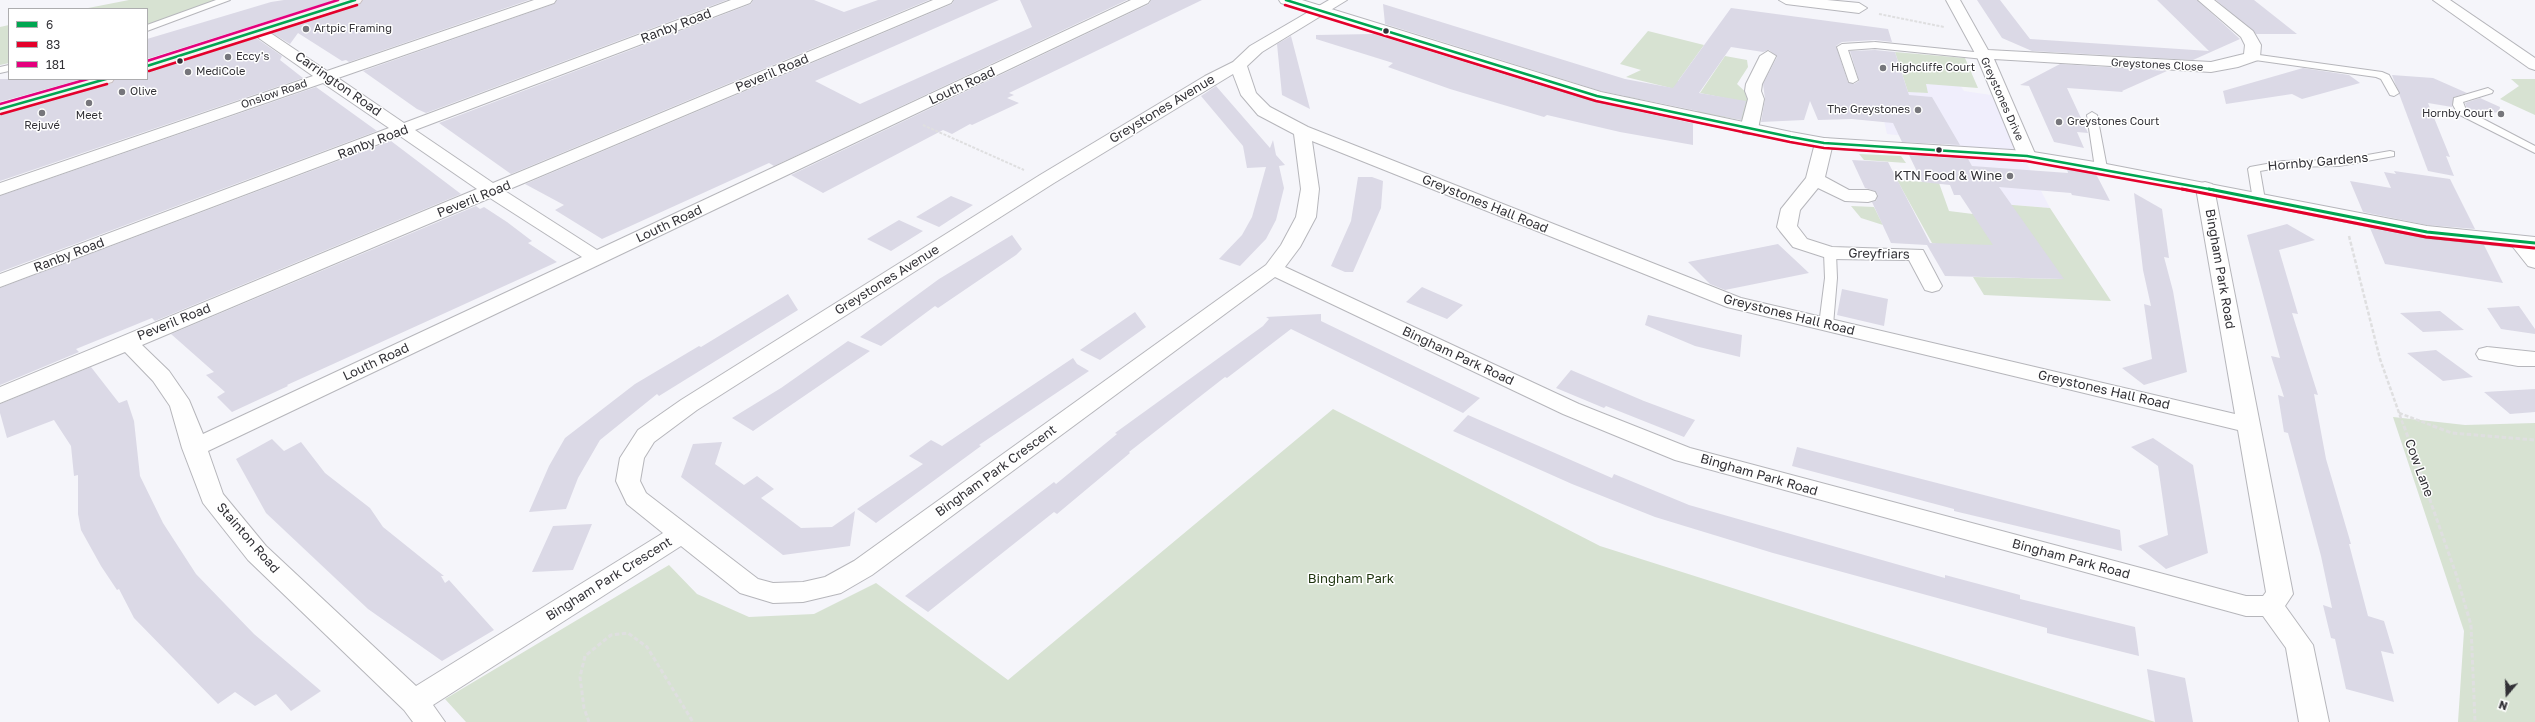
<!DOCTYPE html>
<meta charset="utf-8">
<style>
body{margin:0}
#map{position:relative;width:2535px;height:722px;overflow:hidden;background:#f5f5fa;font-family:"Golos Text",sans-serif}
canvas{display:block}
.legend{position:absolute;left:8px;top:8px;width:140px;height:72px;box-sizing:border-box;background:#fff;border:1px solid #adadaf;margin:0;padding:5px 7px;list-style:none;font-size:12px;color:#323136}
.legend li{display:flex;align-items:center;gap:8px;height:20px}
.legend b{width:20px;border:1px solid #adadaf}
.north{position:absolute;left:2487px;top:674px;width:40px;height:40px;-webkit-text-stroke:3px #fff;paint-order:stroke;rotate:199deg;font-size:11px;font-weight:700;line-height:16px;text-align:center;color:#323136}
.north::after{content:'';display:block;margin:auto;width:14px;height:18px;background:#323136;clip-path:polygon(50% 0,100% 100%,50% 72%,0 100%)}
</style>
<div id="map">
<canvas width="2535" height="722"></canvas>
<ul class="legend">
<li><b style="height:5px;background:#00a651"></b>6</li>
<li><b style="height:5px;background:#e4002b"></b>83</li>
<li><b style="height:5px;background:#e5007d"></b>181</li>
</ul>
<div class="north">N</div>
</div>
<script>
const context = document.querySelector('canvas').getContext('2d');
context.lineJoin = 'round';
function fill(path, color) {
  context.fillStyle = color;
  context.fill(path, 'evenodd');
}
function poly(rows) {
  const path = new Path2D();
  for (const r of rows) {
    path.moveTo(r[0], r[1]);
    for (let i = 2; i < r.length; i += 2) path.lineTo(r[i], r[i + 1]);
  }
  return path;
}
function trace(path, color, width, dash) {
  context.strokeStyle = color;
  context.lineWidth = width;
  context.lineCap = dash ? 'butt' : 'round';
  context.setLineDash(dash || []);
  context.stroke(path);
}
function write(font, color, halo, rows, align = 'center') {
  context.font = font + ' "Golos Text",sans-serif';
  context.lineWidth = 3;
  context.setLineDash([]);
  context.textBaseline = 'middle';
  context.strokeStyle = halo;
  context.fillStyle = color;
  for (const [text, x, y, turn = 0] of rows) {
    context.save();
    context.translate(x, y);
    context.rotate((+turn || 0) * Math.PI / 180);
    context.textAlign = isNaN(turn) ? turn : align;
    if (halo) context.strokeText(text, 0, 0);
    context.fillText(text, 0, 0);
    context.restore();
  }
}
fill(poly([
 [1925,84,1960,85,1964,91,1991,95,2050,208,1976,202,1949,141,1887,134,1878,94,1887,90,1928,93]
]), '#f0eefc');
fill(poly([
 [129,0,217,0,147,26,147,9,83,9],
 [9,25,9,63,0,65,0,27],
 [1648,31,1704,45,1678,81,1678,106,1624,96,1628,90,1675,89,1626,77,1641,70,1620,64],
 [1895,52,1965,58,1978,88,1926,84,1928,93,1908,92],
 [1725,56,1747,60,1748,67,1737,84,1752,98,1744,120,1698,113,1696,105,1745,102,1700,93],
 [2511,79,2535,79,2535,115,2500,99,2519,86],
 [1859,154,1901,156,1906,163,1864,160],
 [1897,180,1939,183,1949,211,1981,215,1976,202,2050,208,2111,301,1984,295,1973,277,2063,279,2002,258,1932,243],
 [1851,206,1874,207,1883,225,1861,218],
 [1333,409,1600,546,2155,722,466,722,445,699,669,565,697,594,749,617,814,614,876,583,1008,680],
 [2393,417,2465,425,2535,423,2535,722,2458,722,2464,631]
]), '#d7e2d2');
fill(poly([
 [284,0,335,0,147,59,147,39,271,2],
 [363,0,529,0,349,62,346,60,342,61,298,33,290,44,272,33,360,4],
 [557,0,727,0,426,113,417,109,363,71,554,4],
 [753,0,814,0,844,12,878,0,929,0,511,174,439,123,751,4],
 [954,0,999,0,815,81,860,104,1032,27,1020,0,1127,0,774,166,769,163,602,239,555,210,564,205,525,184,952,4],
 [1151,0,1202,0,1009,93,1014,95,1007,98,1019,103,972,125,970,124,952,134,943,130,823,193,791,175,1149,4],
 [1977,0,2000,0,2030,39,2209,51,2157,0,2197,0,2240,39,2193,60,2032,51,2002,38],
 [2216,0,2254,0,2297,34,2256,34],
 [1383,4,1625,79,1673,88,1731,8,1888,29,1892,42,1875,40,1842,42,1836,46,1848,82,1854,84,1859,81,1850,51,1875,50,1895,52,1909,95,1932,97,1960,145,1902,142,1893,123,1852,119,1818,120,1810,101,1804,120,1761,122,1765,99,1763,84,1777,57,1769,50,1763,52,1731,47,1699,93,1746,101,1741,120,1601,91,1385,24],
 [1374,34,1591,101,1696,124,1693,124,1693,145,1620,132,1547,115,1544,117,1450,89,1388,67,1393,63,1316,39,1316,35],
 [1291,36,1310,109,1282,95,1277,44],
 [256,38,282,56,280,60,303,78,0,181,0,115,112,83,115,79,147,79,147,72],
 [2060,64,2167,71,2122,91,2123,92,2067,88,2088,133,2077,132,2084,148,2054,142,2029,86,2020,85],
 [2303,68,2349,75,2360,83,2302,99,2292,94,2226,104,2223,91],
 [2392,75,2433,78,2467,93,2454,97,2452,107,2428,103,2450,157,2446,156,2454,176,2428,171],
 [0,79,83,79,0,102],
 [1216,86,1270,148,1273,140,1276,155,1285,165,1279,166,1284,188,1276,220,1266,239,1240,266,1219,259,1242,235,1252,217,1266,167,1247,168,1243,146,1201,96],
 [316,87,377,131,0,272,0,196],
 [2480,98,2500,107,2499,113,2467,109,2465,103],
 [391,141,461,194,155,321,152,318,76,349,79,352,0,385,0,288],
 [1909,155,1968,159,1972,166,2068,173,2067,169,2096,174,2110,201,2072,195,2071,193,1999,187,2064,279,1945,276,1927,245,1891,243,1872,202,1876,201,1878,195,1875,191,1865,188,1852,160,1888,162,1930,243,1993,245,1960,195,1954,195,1950,185,1922,182],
 [2394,171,2450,179,2475,229,2427,225,2363,212,2350,181,2391,188,2384,172,2396,174],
 [1358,177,1372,177,1383,181,1381,208,1353,272,1345,272,1331,266,1351,221],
 [2134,193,2162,209,2169,258,2164,257,2173,291,2187,372,2144,385,2122,368,2152,359,2144,304,2151,306,2143,270],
 [951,196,973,205,939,227,916,217],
 [476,206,480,209,484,207,507,222,532,241,528,243,557,262,287,385,288,386,232,412,217,397,225,392,206,375,214,372,171,334],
 [899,220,923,231,891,251,867,239],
 [2287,224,2315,240,2279,250,2298,314,2292,313,2318,395,2314,394,2326,459,2351,544,2349,544,2368,616,2384,621,2394,654,2381,651,2394,702,2346,689,2335,639,2331,638,2323,605,2332,608,2321,556,2288,433,2284,432,2278,395,2284,397,2271,356,2280,358,2247,235],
 [2370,228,2427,239,2484,245,2503,283,2385,264],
 [1012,235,1022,249,1016,255,938,308,935,306,881,346,860,337,939,279],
 [1778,244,1809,273,1725,290,1710,284,1688,262],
 [1422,287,1463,305,1447,319,1406,302],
 [1842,289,1888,299,1884,326,1837,315],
 [788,294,798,310,659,396,657,394,600,440,578,478,566,509,529,512,549,466,565,438,635,384,699,346,701,347],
 [2519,306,2535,329,2535,334,2501,329,2487,308],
 [2440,311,2464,330,2423,332,2400,313],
 [1135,312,1146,327,1100,360,1080,350],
 [1321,314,1321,321,1480,398,1463,413,1291,329,1227,378,1225,377,1129,452,1130,453,1057,514,1054,512,928,612,905,596,1054,482,1056,484,1117,434,1115,433,1263,326,1269,319,1266,317],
 [1648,315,1742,335,1740,357,1695,346,1645,325],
 [848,341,870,351,753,431,732,418,781,388],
 [2436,350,2473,377,2443,381,2407,353],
 [1073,358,1077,364,1089,371,979,445,981,446,876,523,857,509,923,464,909,456,931,440,942,446],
 [91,367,119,403,127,400,134,421,140,476,163,523,196,574,254,634,321,691,291,711,276,694,255,706,235,692,218,704,134,618,119,589,117,590,101,566,81,530,78,514,78,475,74,476,71,446,54,420,7,438,0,413,0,404],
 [1571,370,1644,401,1695,420,1684,437,1606,406,1604,408,1556,388],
 [2535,389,2535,412,2510,414,2484,392],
 [1468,415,1612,478,1614,474,1689,505,1945,578,1945,575,2020,595,2020,599,2135,627,2139,656,2047,633,2047,628,1773,553,1655,517,1572,484,1453,431],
 [2153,438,2193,465,2208,553,2166,569,2138,546,2168,535,2158,466,2131,447],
 [272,439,284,451,301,442,325,473,370,508,383,527,444,576,441,576,445,583,449,580,494,630,442,661,368,609,266,513,236,459],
 [722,442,715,464,744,485,757,476,774,489,761,498,801,528,832,527,855,511,850,546,783,555,681,477,693,444],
 [1797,447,2120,530,2122,551,1954,511,1954,509,1792,466],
 [592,524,573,570,532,572,553,526],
 [2147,669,2185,678,2193,722,2155,722]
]), '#dbd9e6');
const lane = poly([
 [216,0,230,0,147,31,147,25,216,0],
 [1875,42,1984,53,1989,56,1984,59,1875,48,1848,50,1858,80,1853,83,1849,82,1837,47,1842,44,1875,42],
 [2252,54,2382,72,2389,75,2399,93,2394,96,2390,95,2381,79,2376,77,2248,59,2247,57,2252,54],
 [9,65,9,71,0,73,0,67,9,65],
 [2488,88,2493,91,2492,93,2463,102,2466,110,2535,146,2535,153,2458,114,2453,105,2454,98,2488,88],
 [2092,112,2097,115,2107,168,2101,171,2095,168,2087,115,2092,112],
 [2390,151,2394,152,2394,156,2339,166,2283,167,2260,171,2265,200,2259,204,2253,200,2248,169,2250,167,2283,161,2339,160,2390,151],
 [1830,249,1836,253,1837,278,1833,325,1826,329,1819,325,1825,278,1824,253,1830,249]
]);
const street = poly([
 [534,0,556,0,554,3,338,78,404,123,731,0,752,0,750,3,415,130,493,183,933,0,953,0,951,3,505,191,597,250,1131,0,1150,0,1148,3,208,451,223,494,266,546,416,686,663,533,627,504,616,481,620,458,638,430,681,400,1040,175,1205,76,1233,62,1250,46,1329,0,1347,0,1262,52,1247,66,1256,93,1270,107,1308,127,1741,298,2235,414,2196,188,2198,184,2205,182,2212,184,2214,188,2293,594,2285,606,2313,645,2329,722,2299,722,2286,648,2263,616,2246,616,1675,460,1563,414,1275,277,872,575,841,593,803,602,773,603,740,593,681,546,433,705,445,722,413,722,404,710,248,560,203,503,182,448,170,406,153,381,125,352,0,403,0,387,477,189,400,136,0,287,0,274,389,128,323,83,0,195,0,183,313,76,253,34,250,31,253,28,263,28,327,71,534,0],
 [1233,74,1241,95,1258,115,1294,134,1301,189,1296,217,1281,245,1266,265,854,561,825,577,803,582,773,583,758,579,646,493,640,481,644,458,654,442,697,410,1054,183,1233,74],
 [1312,141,1727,307,2238,430,2266,592,2263,596,2246,596,1690,448,1579,404,1285,267,1300,247,1316,217,1319,189,1312,141],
 [490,198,582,257,203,434,189,400,169,371,142,345,490,198],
 [1779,0,1827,0,1859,3,1867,8,1859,13,1786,4,1779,0],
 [1946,0,1960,0,1988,50,2211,62,2244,54,2245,45,2241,37,2198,0,2214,0,2253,31,2261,45,2260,57,2258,60,2238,67,2211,72,1994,59,2036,156,2033,160,2027,161,2021,160,2018,156,1977,57,1946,0],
 [2433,0,2450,0,2535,58,2535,70,2529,68,2433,0],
 [1768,51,1776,56,1762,84,1761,91,1764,99,1758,129,1755,133,1749,134,1743,133,1740,129,1748,99,1745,91,1746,84,1760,56,1768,51],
 [1824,138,1830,139,1833,143,1825,177,1849,190,1868,190,1875,192,1877,196,1875,200,1868,202,1845,201,1818,188,1800,210,1797,226,1807,239,1832,247,1923,250,1942,286,1939,290,1932,292,1925,290,1909,260,1830,259,1793,247,1780,231,1777,227,1781,209,1806,178,1815,143,1818,139,1824,138],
 [2519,236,2526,238,2535,249,2535,268,2528,266,2509,242,2512,238,2519,236],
 [2487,347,2535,352,2535,366,2518,366,2479,359,2476,354,2479,349,2487,347]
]);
const secondary = poly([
 [1279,0,1302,0,1601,92,1791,132,1824,138,2027,151,2101,163,2427,226,2535,237,2535,249,2427,238,2101,173,2027,161,1824,148,1791,142,1591,100,1281,3,1279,0]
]);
const primary = poly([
 [340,0,362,0,360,3,147,71,147,61,340,0],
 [88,79,114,79,112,82,0,114,0,104,88,79]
]);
trace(lane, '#b6b6bb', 2);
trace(street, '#b6b6bb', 2);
trace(secondary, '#b6b6bb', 2);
trace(primary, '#c7bdbf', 2);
trace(poly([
 [1879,14,1944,27],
 [923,125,1024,170]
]), '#dfdfe0', 2, [3, 1.5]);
trace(poly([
 [2349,236,2380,359,2404,427],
 [2399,413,2436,427]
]), '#dfdfe0', 2.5, [4, 2]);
trace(poly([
 [2404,426,2456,574,2471,625,2475,722],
 [2433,426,2452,433,2535,440],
 [589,722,584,708,580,677,585,656,611,635,628,633,647,647,693,722]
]), '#dfdfe0', 3, [4.5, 2.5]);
fill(lane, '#fefefe');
fill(street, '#fefefe');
fill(secondary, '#fefefe');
fill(primary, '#f7f2f2');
trace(poly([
 [1286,0,1597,96,1791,137,1824,143,2027,156,2214,190],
 [147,66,355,0],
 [0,109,106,79]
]), '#00a651', 2.5);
trace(poly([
 [2209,189,2427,232,2535,243]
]), '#00a651', 3);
trace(poly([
 [1285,5,1596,101,1790,142,1824,148,2026,161,2187,190],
 [149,71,357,5],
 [1,114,107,84]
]), '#e4002b', 2.5);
trace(poly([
 [2182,189,2426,237,2534,248]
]), '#e4002b', 3);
trace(poly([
 [147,61,338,0],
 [0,104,88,79]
]), '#e5007d', 2.5);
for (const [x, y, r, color] of [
 [306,29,4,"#76767b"],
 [1386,31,3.5,"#323136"],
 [228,57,4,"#76767b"],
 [180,61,3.5,"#323136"],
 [1883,68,4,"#76767b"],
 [188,72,4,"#76767b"],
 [122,92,4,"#76767b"],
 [89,103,4,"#76767b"],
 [1918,110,4,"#76767b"],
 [42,113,4,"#76767b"],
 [2501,114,4,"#76767b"],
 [2059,122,4,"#76767b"],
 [1939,150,3.5,"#323136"],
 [2010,176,4,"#76767b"]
]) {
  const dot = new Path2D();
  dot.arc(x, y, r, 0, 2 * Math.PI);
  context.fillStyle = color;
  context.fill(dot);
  trace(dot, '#fff', 1.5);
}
write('11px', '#323136', '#fff', [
 ["Artpic Framing",314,29],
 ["Eccy's",236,57],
 ["Highcliffe Court",1891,68],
 ["MediCole",196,72],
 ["Olive",130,92],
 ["The Greystones",1910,110,"right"],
 ["Hornby Court",2493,114,"right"],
 ["Meet",89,116,"center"],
 ["Greystones Court",2067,122],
 ["Rejuvé",42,126,"center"]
], 'left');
write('11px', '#323136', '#fff', [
 ["Greystones Close",2157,65,3],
 ["Onslow Road",274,94,-19],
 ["Greystones Drive",2002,99,66]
]);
write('13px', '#323136', '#fff', [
 ["Ranby Road",676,26,-21],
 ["Peveril Road",772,73,-23],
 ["Carrington Road",338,84,35],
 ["Louth Road",962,86,-25],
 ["Greystones Avenue",1162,109,-31],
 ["Ranby Road",373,142,-21],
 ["Hornby Gardens",2318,162,-5],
 ["Peveril Road",474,199,-22],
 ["Greystones Hall Road",1485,204,22],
 ["Louth Road",669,224,-25],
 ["Greyfriars",1879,254,1],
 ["Ranby Road",69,255,-21],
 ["Bingham Park Road",2220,269,80],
 ["Greystones Avenue",887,280,-32],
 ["Greystones Hall Road",1789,315,14],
 ["Peveril Road",174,322,-22],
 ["Bingham Park Road",1458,356,25],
 ["Louth Road",376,362,-25],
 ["Greystones Hall Road",2104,390,13],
 ["Cow Lane",2419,468,70],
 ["Bingham Park Crescent",996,471,-36],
 ["Bingham Park Road",1759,475,16],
 ["Stainton Road",248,538,49],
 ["Bingham Park Road",2071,559,15],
 ["Bingham Park Crescent",609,579,-32]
]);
write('13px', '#323136', '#fff', [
 ["KTN Food & Wine",2002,176]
], 'right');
write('13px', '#1d330d', '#fff', [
 ["Bingham Park",1351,579]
]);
</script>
